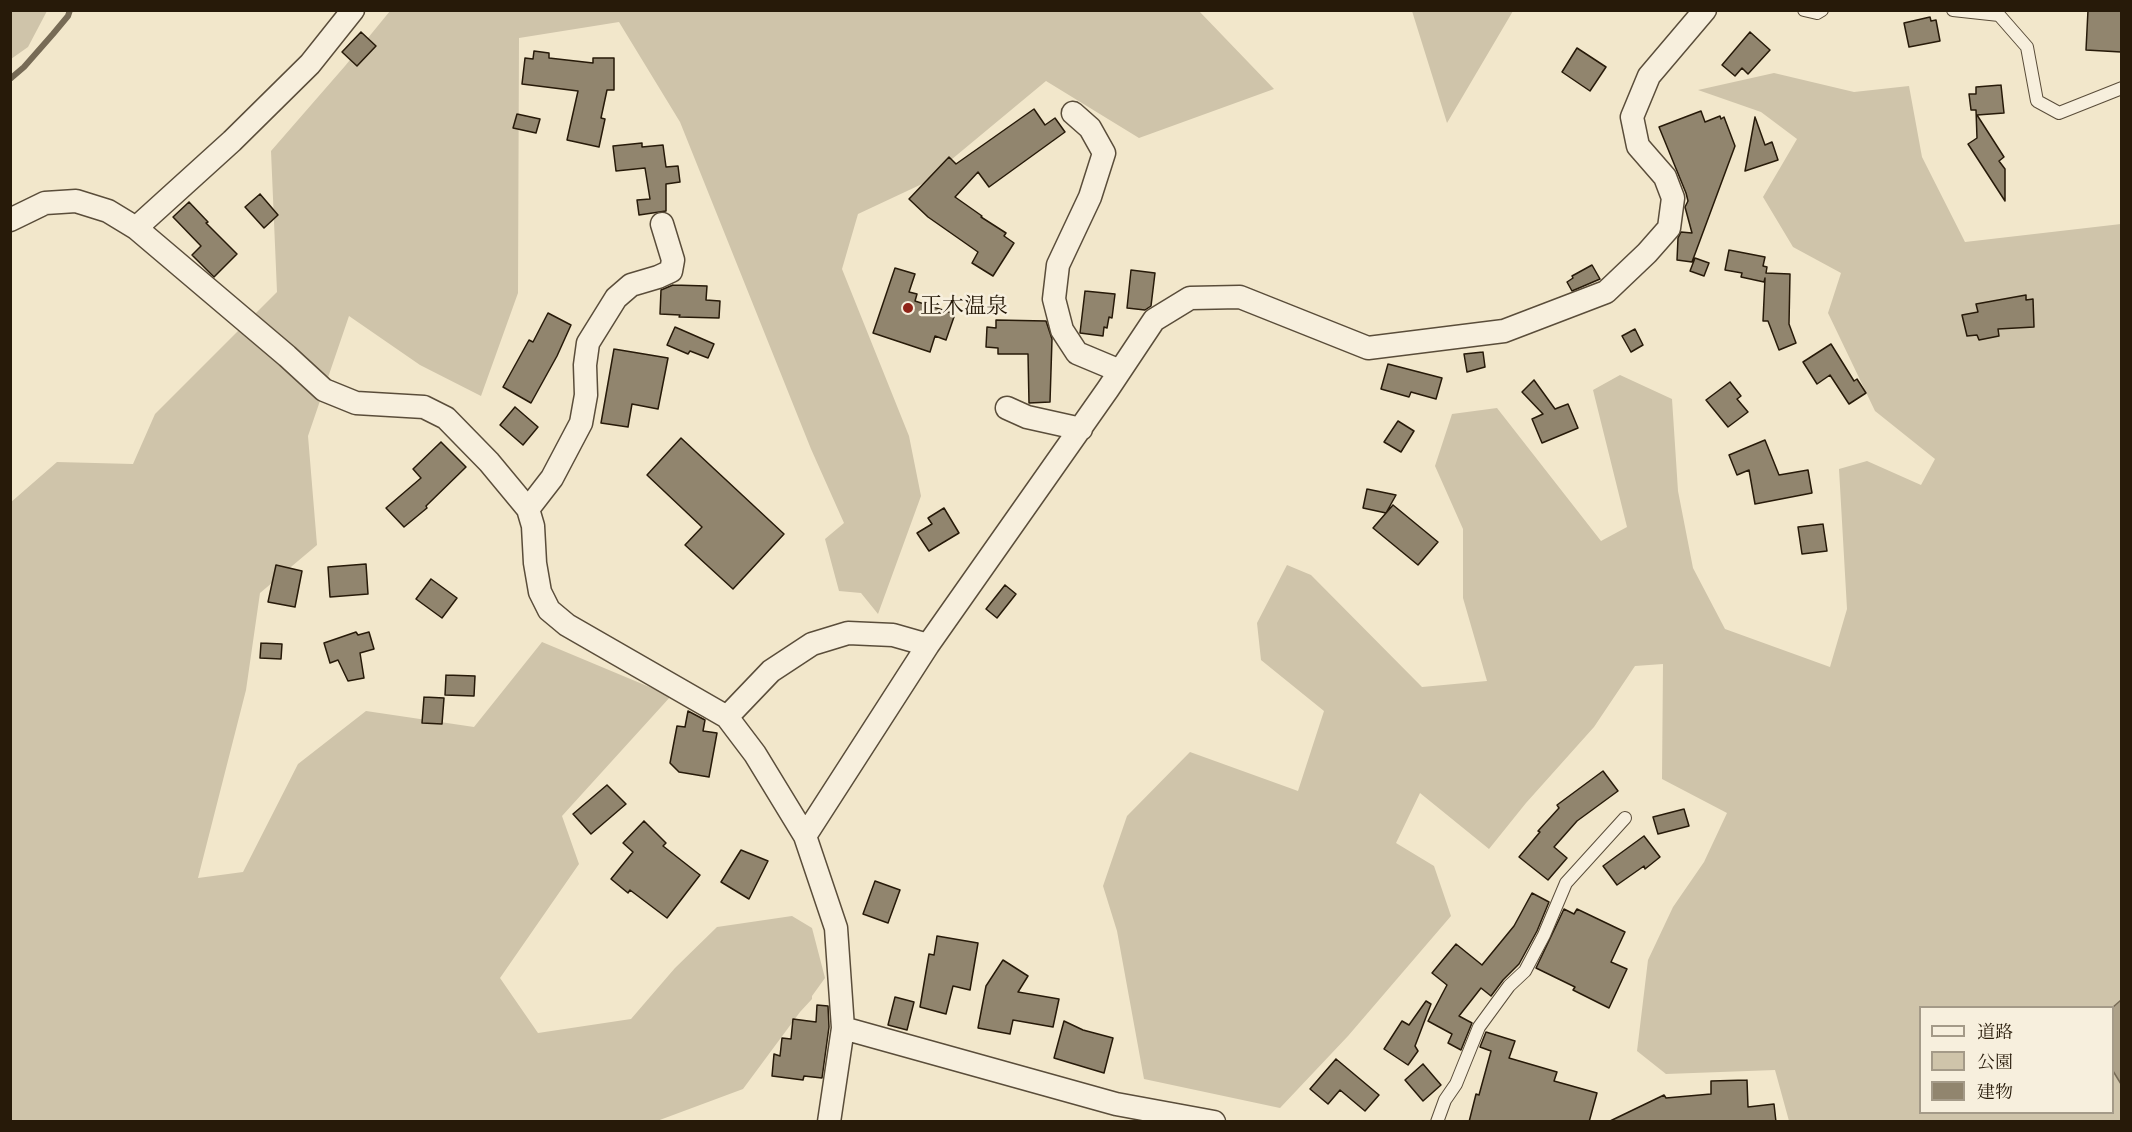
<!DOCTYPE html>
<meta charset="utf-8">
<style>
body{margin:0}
#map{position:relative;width:2132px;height:1132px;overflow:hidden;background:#f2e7cb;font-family:Cardo,"Noto Serif JP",serif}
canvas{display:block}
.frame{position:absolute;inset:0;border:12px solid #271a09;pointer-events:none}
.legend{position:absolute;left:1919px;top:1006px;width:195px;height:108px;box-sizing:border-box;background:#f7efdd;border:2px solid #a49a88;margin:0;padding:8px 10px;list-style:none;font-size:18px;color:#271a09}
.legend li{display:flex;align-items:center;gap:12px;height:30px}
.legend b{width:30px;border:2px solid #a49a88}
</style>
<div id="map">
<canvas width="2132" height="1132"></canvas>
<div class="frame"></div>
<ul class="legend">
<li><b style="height:8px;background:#f7efdd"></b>道路</li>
<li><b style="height:16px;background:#cfc4aa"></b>公園</li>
<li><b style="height:16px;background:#91856e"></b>建物</li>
</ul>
</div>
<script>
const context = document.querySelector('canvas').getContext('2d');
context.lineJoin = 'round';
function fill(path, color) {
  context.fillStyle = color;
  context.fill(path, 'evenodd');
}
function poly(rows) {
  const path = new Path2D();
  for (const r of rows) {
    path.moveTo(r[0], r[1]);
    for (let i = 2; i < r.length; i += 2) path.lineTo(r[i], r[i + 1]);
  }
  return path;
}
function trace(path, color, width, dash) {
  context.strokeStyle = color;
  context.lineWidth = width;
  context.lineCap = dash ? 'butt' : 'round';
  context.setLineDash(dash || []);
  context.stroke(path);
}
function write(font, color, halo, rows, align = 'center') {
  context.font = font + ' Cardo,"Noto Serif JP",serif';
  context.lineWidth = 5;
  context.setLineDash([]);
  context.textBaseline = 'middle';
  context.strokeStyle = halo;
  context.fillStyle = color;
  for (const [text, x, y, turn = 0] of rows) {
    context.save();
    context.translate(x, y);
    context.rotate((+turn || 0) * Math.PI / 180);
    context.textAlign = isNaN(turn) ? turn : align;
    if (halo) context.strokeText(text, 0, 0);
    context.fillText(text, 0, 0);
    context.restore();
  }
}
fill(poly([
 [11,10,47,11,28,47,11,59],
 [390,11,1199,11,1274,89,1139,138,1046,81,922,184,858,214,842,269,909,436,921,496,878,614,861,593,839,591,825,539,844,523,811,449,680,122,619,22,519,38,518,293,481,396,420,365,349,316,308,436,317,545,260,593,246,690,198,878,243,872,298,764,366,711,474,727,542,642,671,696,562,816,579,864,500,978,538,1033,631,1019,675,968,717,927,792,916,812,928,825,978,812,996,812,999,800,1012,743,1089,657,1121,11,1121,10,503,57,462,133,464,155,414,277,292,271,151,345,66],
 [1412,11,1513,11,1447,123],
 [1774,73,1854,92,1909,86,1922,157,1965,242,2121,224,2121,1000,2112,1008,1920,1008,1920,1112,2112,1112,2113,1071,2121,1084,2121,1121,1789,1121,1775,1070,1666,1074,1637,1051,1648,960,1673,907,1704,862,1727,813,1662,779,1663,664,1635,666,1594,727,1526,803,1489,849,1420,793,1396,843,1434,866,1451,916,1348,1036,1280,1108,1144,1079,1117,931,1103,886,1127,816,1190,752,1298,791,1324,711,1261,660,1257,623,1287,565,1311,575,1422,687,1487,681,1463,598,1463,529,1435,466,1452,414,1497,408,1601,541,1627,527,1593,390,1620,375,1672,399,1678,491,1693,568,1725,629,1830,667,1847,609,1839,469,1867,461,1921,485,1935,459,1875,411,1828,313,1841,273,1793,247,1763,197,1797,139,1761,112,1698,90]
]), '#cfc4aa');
const water = poly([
 [2121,1000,2121,1084,2113,1071,2112,1008,2121,1000]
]);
fill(water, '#ada189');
trace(water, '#776b56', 1.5);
trace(poly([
 [10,79,24,67,53,34,68,16,70,10]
]), '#776b56', 6);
const building = poly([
 [2088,10,2121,10,2121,52,2086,50,2088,10],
 [1930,17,1931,21,1936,20,1940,41,1909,47,1904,23,1930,17],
 [361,32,376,46,357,66,342,52,361,32],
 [1750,32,1770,50,1748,74,1742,68,1735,76,1722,65,1750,32],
 [1577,48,1606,67,1590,91,1562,72,1577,48],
 [534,51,549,53,549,58,593,63,593,58,614,58,614,90,607,90,601,118,605,119,599,147,567,140,578,91,522,84,525,58,533,59,534,51],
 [2001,85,2004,113,1977,115,2004,157,1999,161,2005,169,2005,201,1968,144,1977,138,1976,110,1971,110,1969,94,1976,94,1976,87,2001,85],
 [1034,109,1045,125,1055,118,1065,132,989,187,978,172,955,197,982,216,981,217,1006,233,1004,236,1014,243,993,276,972,263,978,252,928,217,909,199,949,157,956,164,1034,109],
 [1701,111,1705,122,1720,116,1721,119,1724,117,1735,146,1692,262,1677,260,1678,238,1681,232,1692,233,1685,207,1688,201,1686,193,1659,127,1701,111],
 [517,114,540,119,536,133,513,128,517,114],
 [1755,117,1765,145,1772,142,1778,160,1745,171,1755,117],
 [642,143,642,147,663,145,666,167,678,166,680,182,666,184,666,211,639,215,637,200,650,199,645,168,616,171,613,146,642,143],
 [260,194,278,215,264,228,245,207,260,194],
 [189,202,208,222,206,223,237,254,214,277,192,255,201,246,173,217,189,202],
 [1729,250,1765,257,1763,266,1767,267,1766,273,1790,274,1789,324,1796,343,1779,350,1768,321,1763,321,1765,278,1764,282,1741,277,1742,273,1725,270,1729,250],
 [1695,258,1709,263,1704,276,1690,271,1695,258],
 [1592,265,1600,279,1572,291,1567,282,1573,278,1572,276,1592,265],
 [895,268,915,274,909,292,917,294,915,301,955,314,946,340,935,336,930,352,873,333,895,268],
 [1131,270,1155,273,1151,306,1145,310,1127,308,1131,270],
 [673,285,707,286,706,300,720,301,719,318,679,317,680,315,660,314,661,290,673,285],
 [1085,291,1115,294,1112,318,1109,317,1107,328,1104,327,1103,336,1080,333,1085,291],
 [2026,295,2026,300,2033,299,2034,327,1998,329,1999,336,1979,340,1977,335,1967,336,1962,315,1978,312,1976,304,2026,295],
 [548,313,571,325,557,356,531,403,503,387,529,340,533,342,548,313],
 [996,320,1046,321,1052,339,1050,402,1029,403,1028,354,998,354,998,348,986,347,987,327,996,328,996,320],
 [675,327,714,344,708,358,690,351,688,354,667,345,675,327],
 [1635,329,1643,345,1631,352,1622,336,1635,329],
 [1831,344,1854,381,1857,379,1866,393,1849,404,1830,375,1817,384,1803,362,1831,344],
 [614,349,668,358,658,409,632,404,628,427,601,423,614,349],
 [1483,352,1485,367,1467,372,1464,354,1483,352],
 [1388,364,1442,378,1436,399,1411,392,1409,397,1381,389,1388,364],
 [1534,380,1555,409,1568,404,1578,428,1542,443,1532,419,1543,414,1522,392,1534,380],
 [1730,382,1741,396,1737,399,1748,412,1728,427,1706,400,1730,382],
 [515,407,538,427,523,445,500,425,515,407],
 [1398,421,1414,431,1401,452,1384,442,1398,421],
 [681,438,784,534,733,589,685,545,702,527,647,475,681,438],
 [1765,440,1779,475,1808,470,1812,493,1755,504,1749,470,1737,475,1729,455,1765,440],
 [441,442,466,467,426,506,427,508,404,527,386,508,421,478,413,469,441,442],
 [1367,489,1396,495,1386,513,1363,508,1367,489],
 [1393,505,1438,542,1418,565,1373,528,1393,505],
 [944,508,959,533,929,551,917,533,932,524,928,518,944,508],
 [1823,524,1827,551,1802,554,1798,527,1823,524],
 [366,564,368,594,330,597,328,567,366,564],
 [276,565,302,571,295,607,268,602,276,565],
 [431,579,457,598,442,618,416,599,431,579],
 [1005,585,1016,594,997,618,986,609,1005,585],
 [356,632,358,635,369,632,374,649,360,653,364,678,348,681,338,660,330,663,324,643,356,632],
 [261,643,282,644,281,659,260,658,261,643],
 [446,675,475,676,474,696,445,695,446,675],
 [424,697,444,698,442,724,422,723,424,697],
 [688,711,705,720,703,731,717,733,709,777,679,772,670,763,677,726,685,727,688,711],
 [1603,771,1618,791,1577,821,1554,847,1567,858,1548,880,1519,857,1540,832,1538,831,1559,808,1557,805,1603,771],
 [607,785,626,804,591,834,573,814,607,785],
 [1684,809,1689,826,1658,834,1653,817,1684,809],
 [644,821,666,843,663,846,700,875,667,918,630,890,628,893,611,879,633,852,623,843,644,821],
 [1644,836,1660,857,1645,869,1644,866,1617,885,1603,866,1644,836],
 [741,850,768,861,749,899,721,882,741,850],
 [875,881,900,890,888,923,863,914,875,881],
 [1532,893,1549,902,1537,931,1519,964,1503,980,1491,996,1481,988,1459,1016,1472,1023,1461,1050,1448,1043,1452,1034,1428,1021,1447,985,1432,973,1456,944,1482,965,1514,926,1532,893],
 [1564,909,1574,914,1577,909,1625,932,1611,962,1627,969,1609,1008,1573,990,1575,987,1536,968,1564,909],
 [937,936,978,943,970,990,953,986,946,1014,920,1007,929,954,934,955,937,936],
 [1003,960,1028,976,1018,992,1059,999,1053,1027,1013,1020,1010,1034,978,1028,986,986,1003,960],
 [895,997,914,1002,907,1030,888,1025,895,997],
 [1426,1001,1431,1004,1415,1046,1418,1051,1408,1065,1384,1049,1402,1021,1409,1025,1426,1001],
 [817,1005,828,1006,829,1027,822,1078,804,1076,803,1080,772,1076,774,1054,780,1056,782,1038,791,1039,793,1019,816,1022,817,1005],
 [1064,1021,1083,1030,1113,1038,1104,1073,1054,1058,1064,1021],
 [1486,1032,1515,1041,1509,1058,1557,1072,1554,1081,1597,1093,1589,1122,1469,1122,1476,1094,1479,1095,1491,1051,1480,1047,1486,1032],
 [1336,1059,1379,1095,1365,1111,1340,1090,1328,1104,1310,1089,1336,1059],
 [1423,1064,1441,1085,1423,1101,1405,1080,1423,1064],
 [1747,1080,1748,1107,1774,1104,1776,1122,1608,1122,1664,1095,1666,1098,1711,1094,1711,1081,1747,1080]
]);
fill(building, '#91856e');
trace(building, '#271a09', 1.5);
const lane = poly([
 [1804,10,1817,13,1822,10],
 [1953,10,1999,15,2027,47,2037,101,2059,113,2122,88],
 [1437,1122,1445,1100,1456,1084,1479,1027,1509,986,1525,971,1544,935,1566,883,1625,818]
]);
const street = poly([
 [1073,113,1090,128,1104,153,1090,197,1058,265,1054,299,1062,330,1077,353,1120,371],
 [10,220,45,203,76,201,108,211,136,228,287,356,324,390,356,403,424,407,446,418,489,462,528,509,533,526,535,563,540,592,549,610,567,625,727,717,755,754,805,836,836,928,843,1028,829,1122],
 [136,228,232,141,310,64,353,10],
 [1007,408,1027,417,1081,429],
 [528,509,552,478,581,423,586,395,585,365,588,343,616,298,631,285,658,277,671,271,673,260,662,224],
 [727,717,771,671,812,644,848,633,893,635,928,645],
 [805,836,928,645,1108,389,1154,320,1190,298,1240,297,1368,348,1504,331,1606,292,1647,253,1669,228,1673,198,1665,177,1638,146,1632,117,1649,76,1705,10],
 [843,1028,1116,1104,1214,1122]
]);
trace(lane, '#5a4d3a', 14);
trace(street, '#5a4d3a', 25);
trace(lane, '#f7efdd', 12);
trace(street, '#f7efdd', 22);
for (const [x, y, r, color] of [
 [908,308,6,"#8f2418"]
]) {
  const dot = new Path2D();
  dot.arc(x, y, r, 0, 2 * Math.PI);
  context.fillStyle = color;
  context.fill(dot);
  trace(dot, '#f7efdd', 2);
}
write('22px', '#271a09', '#f7efdd', [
 ["正木温泉",920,308]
], 'left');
</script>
